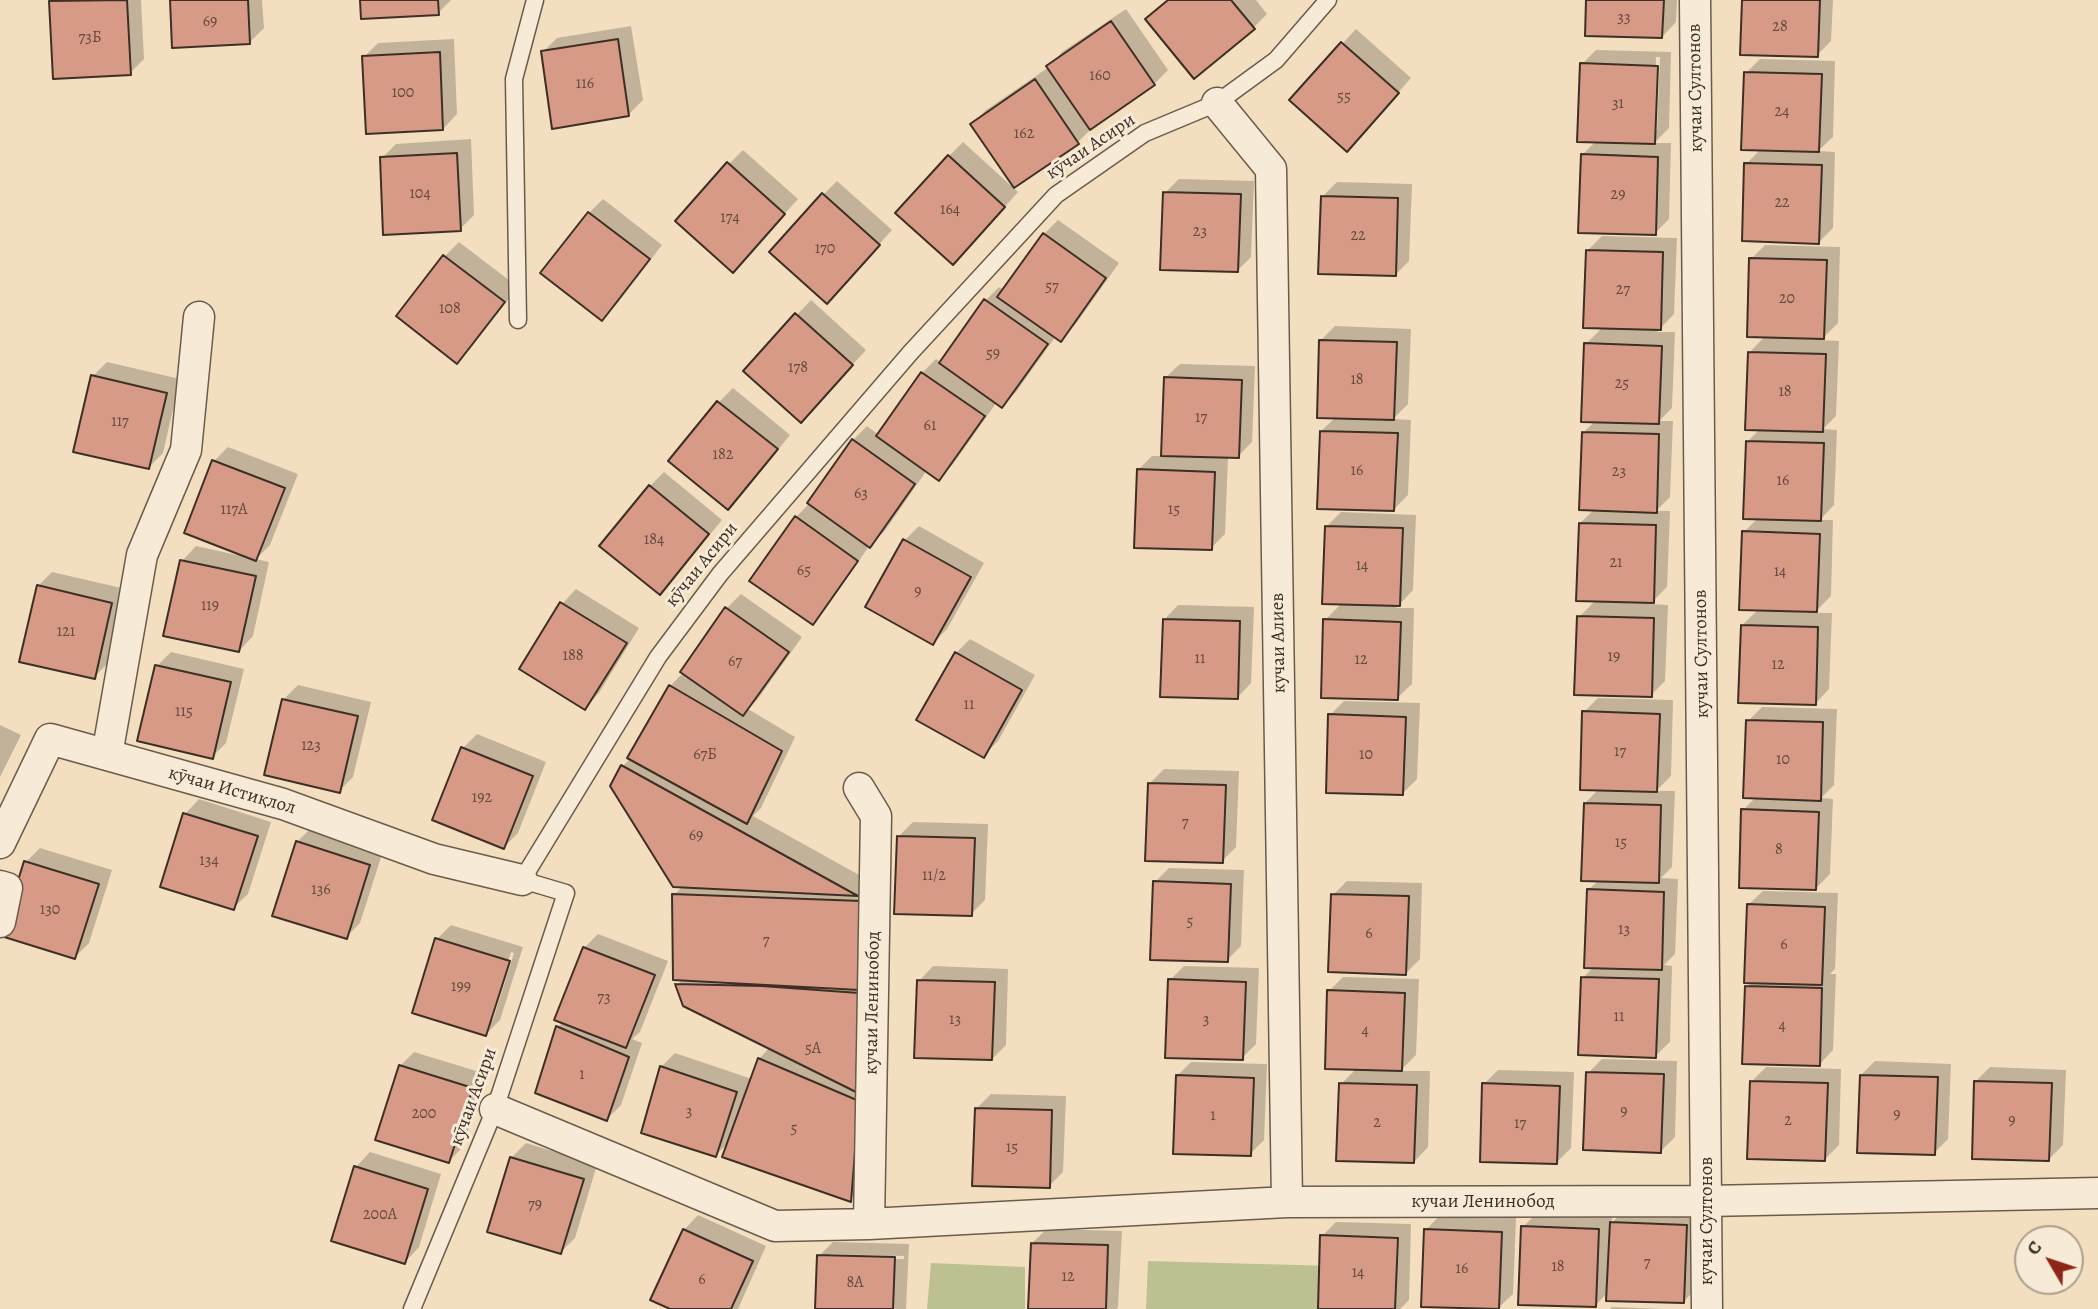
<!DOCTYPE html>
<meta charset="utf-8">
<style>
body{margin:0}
#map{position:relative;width:2098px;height:1309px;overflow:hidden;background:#f3dfc0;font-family:Alegreya,serif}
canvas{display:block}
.north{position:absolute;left:2014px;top:1225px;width:70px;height:70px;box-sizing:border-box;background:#f7ead6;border:2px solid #ad9f8f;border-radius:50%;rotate:309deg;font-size:19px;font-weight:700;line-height:28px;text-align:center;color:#3e2f24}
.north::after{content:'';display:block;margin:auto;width:24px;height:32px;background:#8f2418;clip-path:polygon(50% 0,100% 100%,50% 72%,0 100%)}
</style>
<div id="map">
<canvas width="2098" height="1309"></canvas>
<div class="north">С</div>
</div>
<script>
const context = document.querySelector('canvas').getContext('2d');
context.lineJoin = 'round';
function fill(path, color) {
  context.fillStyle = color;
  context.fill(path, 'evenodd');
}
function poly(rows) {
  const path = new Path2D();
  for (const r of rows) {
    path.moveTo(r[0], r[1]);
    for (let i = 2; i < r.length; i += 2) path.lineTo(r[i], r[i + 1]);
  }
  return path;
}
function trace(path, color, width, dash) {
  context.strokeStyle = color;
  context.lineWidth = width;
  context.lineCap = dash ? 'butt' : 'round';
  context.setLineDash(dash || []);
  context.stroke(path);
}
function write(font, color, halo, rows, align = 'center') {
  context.font = font + ' Alegreya,serif';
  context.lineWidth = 6;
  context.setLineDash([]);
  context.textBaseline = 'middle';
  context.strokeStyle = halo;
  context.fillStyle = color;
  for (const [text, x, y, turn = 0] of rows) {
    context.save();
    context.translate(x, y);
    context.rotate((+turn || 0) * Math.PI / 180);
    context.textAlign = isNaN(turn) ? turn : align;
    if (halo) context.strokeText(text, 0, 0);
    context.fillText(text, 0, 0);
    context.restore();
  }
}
fill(poly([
 [1148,1261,1334,1266,1334,1309,1146,1309],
 [931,1263,1025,1267,1025,1309,927,1309]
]), '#bdc191');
fill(poly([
 [52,0,141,0,144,59,130,73,51,1],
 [172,0,262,0,264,28,250,42],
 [362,0,451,0,438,13],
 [1167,0,1256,0,1267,14,1253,28,1147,19],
 [1588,0,1677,0,1676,22,1662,37],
 [1744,0,1833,0,1831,41,1817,55],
 [1126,9,1168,70,1154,84,1091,129,1077,143,972,124,986,110,1049,67,1062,52],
 [631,26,643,100,628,115,543,52,557,38],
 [1356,29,1411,78,1361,135,1291,100],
 [454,39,457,114,443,129,364,57,378,43],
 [1596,50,1671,52,1669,128,1654,143,1671,143,1669,219,1655,233,1582,155,1597,140,1582,64],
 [1656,57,1660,57,1657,130,1654,130],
 [1760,59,1835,61,1833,137,1818,151,1835,152,1833,228,1819,242,1746,164,1761,149,1746,73],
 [471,139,474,215,460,229,382,158,396,144],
 [963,142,1018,192,967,249,949,156],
 [743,150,798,199,746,256,729,164],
 [1179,179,1254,181,1251,257,1237,271,1165,193],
 [837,181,892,230,841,287,823,195],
 [1337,182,1412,184,1409,261,1395,275,1322,197],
 [603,199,662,245,616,305,602,319,543,273,589,213],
 [1058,220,1119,263,1075,325,1061,339,1056,336,1016,392,1002,406,997,402,953,464,939,478,927,470,884,532,870,545,826,608,812,622,796,517,810,503,853,440,867,426,879,435,922,373,936,359,942,363,985,301,999,287,1004,290,1044,234],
 [1602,236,1677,238,1674,314,1657,332,1675,332,1672,408,1659,421,1673,421,1670,497,1656,511,1670,511,1667,587,1650,604,1668,605,1665,681,1651,695,1579,617,1596,600,1580,523,1595,509,1583,433,1596,420,1586,344,1603,327,1588,250],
 [459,242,518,287,471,348,457,362,398,316,445,256],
 [1765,245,1840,247,1838,323,1821,340,1839,341,1836,416,1823,429,1837,430,1834,505,1820,520,1833,520,1831,596,1814,613,1832,613,1829,689,1815,704,1742,625,1760,608,1744,532,1758,518,1747,442,1760,429,1750,352,1766,335,1751,259],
 [811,300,866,350,814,407,745,371],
 [1335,326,1411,329,1408,404,1393,419,1411,420,1408,495,1394,509,1321,431,1336,417,1321,340],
 [107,362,180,379,163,453,149,467,93,376],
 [1180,364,1255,366,1252,442,1238,456,1228,456,1225,534,1211,548,1138,470,1152,456,1163,456,1165,378],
 [733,388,790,435,742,494,728,508,670,461,719,402],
 [228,447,298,474,270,545,256,559,269,562,253,636,239,651,182,561,196,546,246,557,186,532,214,461],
 [664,472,722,520,673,579,659,593,650,486],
 [1341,512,1416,515,1413,590,1396,608,1414,608,1412,684,1397,698,1325,620,1342,603,1327,526],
 [919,526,984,563,947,629,933,643,905,540],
 [52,572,126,589,108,663,94,677,38,586],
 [576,589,639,628,599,693,585,708,562,604],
 [741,594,802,637,757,700,748,709,795,737,761,808,753,816,870,881,864,1187,850,1200,730,1141,716,1155,661,1067,675,1053,752,1079,759,1059,770,1047,677,985,683,979,674,895,683,886,612,786,623,766,631,758,670,686,684,672,727,608],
 [1178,605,1254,607,1251,683,1237,698,1164,620],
 [970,639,1035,675,998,741,984,755,956,653],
 [171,652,244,669,226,743,212,757,157,666],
 [298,685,371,702,353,777,339,791,283,700],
 [1598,698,1673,700,1671,776,1656,791,1675,791,1672,867,1661,878,1678,879,1675,954,1664,965,1672,966,1670,1042,1655,1056,1583,978,1594,966,1588,890,1599,880,1585,803,1600,788,1584,712],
 [1344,701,1420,703,1417,779,1403,793,1330,715],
 [1762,707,1837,709,1834,785,1821,798,1833,799,1830,874,1816,888,1743,810,1756,797,1748,721],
 [0,725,21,735,0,777],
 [477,734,546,762,518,833,504,847,463,748],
 [1164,769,1239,771,1236,847,1222,861,1150,783],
 [199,799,271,822,248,894,233,908,185,814],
 [913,822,988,824,985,900,971,914,899,836],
 [311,828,383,851,360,923,346,937,297,842],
 [40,848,112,870,89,943,75,957,26,862],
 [1169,868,1244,870,1241,946,1227,960,1155,882],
 [1347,881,1422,883,1420,959,1406,973,1333,895],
 [1763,891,1838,893,1835,969,1830,974,1836,974,1833,1050,1819,1065,1747,986,1752,981,1748,905],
 [451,925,523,947,500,1020,486,1034,437,939],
 [511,952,514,953,493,1020,490,1020],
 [598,934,668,961,640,1032,632,1039,642,1043,621,1105,607,1119,558,1027,563,1022,584,948],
 [933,966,1008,969,1006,1045,992,1059,919,981],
 [1184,966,1259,968,1256,1044,1242,1058,1170,980],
 [1343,977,1419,979,1416,1055,1400,1071,1430,1071,1428,1147,1414,1162,1341,1084,1357,1068,1329,991],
 [414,1052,486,1074,463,1147,449,1161,400,1066],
 [1602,1059,1677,1061,1675,1137,1661,1151,1588,1073],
 [1875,1061,1951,1064,1948,1139,1934,1153,1861,1075],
 [1191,1062,1267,1064,1264,1140,1250,1154,1177,1076],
 [1766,1067,1841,1069,1839,1145,1825,1159,1752,1081],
 [1990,1067,2066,1070,2063,1145,2049,1159,1976,1081],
 [1498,1070,1574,1072,1571,1148,1557,1162,1484,1084],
 [991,1094,1066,1096,1063,1172,1049,1186,977,1108],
 [526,1143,597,1165,575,1238,561,1252,489,1230,512,1157],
 [370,1152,441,1174,419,1247,405,1262,356,1167],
 [1625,1209,1701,1212,1698,1287,1684,1301,1608,1292,1595,1306,1523,1227,1537,1213,1612,1216,1612,1223],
 [698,1215,766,1246,738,1309,674,1309,684,1230],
 [1440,1215,1516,1218,1513,1294,1498,1308,1426,1230],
 [1336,1222,1411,1224,1409,1300,1400,1309,1319,1309,1322,1236],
 [1047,1229,1122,1231,1118,1307,1117,1309,1030,1309,1032,1243],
 [833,1242,909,1244,906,1309,817,1309,819,1256],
 [830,1254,904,1256,904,1259,830,1257],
 [1612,1307,1666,1309,1610,1309]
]), '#0003');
const building = poly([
 [127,0,131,75,53,79,49,1,127,0],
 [170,0,248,0,250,44,172,48,170,0],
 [360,0,438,0,439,15,361,19,360,0],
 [1168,0,1231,0,1255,29,1194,79,1145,19,1168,0],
 [1586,0,1664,0,1662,38,1585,36,1586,0],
 [1742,0,1820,0,1818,57,1740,55,1742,0],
 [1111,21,1155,85,1090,130,1046,66,1111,21],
 [618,39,629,116,552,129,541,51,618,39],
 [1341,42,1399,93,1347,152,1289,100,1341,42],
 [440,52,443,130,366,134,362,56,440,52],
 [1580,63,1658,66,1655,144,1577,142,1580,63],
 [1744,72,1822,74,1819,152,1741,150,1744,72],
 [1035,79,1079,144,1014,188,970,124,1035,79],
 [457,153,461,231,383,235,380,157,457,153],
 [1581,154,1658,157,1656,235,1578,233,1581,154],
 [948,155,1005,207,953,265,895,213,948,155],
 [727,162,785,214,733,273,675,221,727,162],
 [1744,163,1822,165,1819,244,1742,241,1744,163],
 [1163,192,1241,194,1238,272,1160,270,1163,192],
 [822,193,880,245,827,304,769,252,822,193],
 [1321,196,1398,198,1396,276,1318,274,1321,196],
 [588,212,650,259,602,321,540,273,588,212],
 [1043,233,1106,278,1061,342,997,297,1043,233],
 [1586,250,1663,252,1661,330,1583,328,1586,250],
 [443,255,505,302,457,364,396,316,443,255],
 [1749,258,1827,260,1824,339,1747,337,1749,258],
 [984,299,1048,344,1002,408,939,363,984,299],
 [795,313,853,365,801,423,743,371,795,313],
 [1319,340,1397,342,1394,420,1317,418,1319,340],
 [1584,343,1662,346,1659,424,1581,422,1584,343],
 [1748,352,1826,354,1823,432,1745,430,1748,352],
 [921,372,985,416,939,481,876,436,921,372],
 [91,375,167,393,149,469,73,452,91,375],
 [1164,377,1242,380,1239,458,1161,456,1164,377],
 [717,401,778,449,728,510,668,461,717,401],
 [1320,431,1398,433,1394,511,1317,509,1320,431],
 [1582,432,1659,434,1657,513,1579,510,1582,432],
 [852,439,915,484,870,548,807,503,852,439],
 [1746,441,1824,443,1821,521,1743,519,1746,441],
 [212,460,285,488,256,561,184,533,212,460],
 [1137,469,1215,472,1212,550,1134,548,1137,469],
 [649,485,709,534,660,595,599,546,649,485],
 [795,516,858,561,813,625,749,581,795,516],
 [1579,523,1656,525,1654,603,1576,601,1579,523],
 [1325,526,1403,528,1400,606,1322,604,1325,526],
 [1742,531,1820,534,1817,612,1739,610,1742,531],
 [903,539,971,577,933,645,865,607,903,539],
 [180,560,256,576,239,652,163,636,180,560],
 [37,585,112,603,95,679,19,662,37,585],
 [560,602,627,643,585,710,519,669,560,602],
 [725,607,789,652,743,716,680,672,725,607],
 [1577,616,1654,618,1652,697,1574,695,1577,616],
 [1163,619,1240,621,1238,699,1160,697,1163,619],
 [1323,619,1401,622,1398,700,1321,698,1323,619],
 [1741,625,1818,627,1816,705,1738,703,1741,625],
 [955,652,1022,690,984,758,916,720,955,652],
 [155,665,231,682,213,759,137,741,155,665],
 [669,685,782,751,747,824,627,758,669,685],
 [282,699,358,716,340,793,264,775,282,699],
 [1582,711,1660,714,1657,792,1580,790,1582,711],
 [1328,714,1406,717,1403,795,1326,793,1328,714],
 [1746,720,1823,722,1821,801,1743,798,1746,720],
 [461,747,533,776,504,849,432,820,461,747],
 [621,765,858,896,673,887,610,786,621,765],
 [1148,783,1226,785,1223,863,1145,861,1148,783],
 [1584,803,1661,805,1659,883,1581,881,1584,803],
 [1741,809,1819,812,1816,890,1739,888,1741,809],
 [183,813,258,836,234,910,160,887,183,813],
 [897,836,975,838,972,916,894,914,897,836],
 [296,841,370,865,347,939,272,916,296,841],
 [24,861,99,884,75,959,1,936,24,861],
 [1153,881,1231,884,1228,962,1150,960,1153,881],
 [1587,889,1664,892,1662,970,1584,968,1587,889],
 [672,894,861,901,859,990,673,980,672,894],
 [1331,894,1409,896,1406,975,1328,972,1331,894],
 [1747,904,1825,907,1822,985,1744,983,1747,904],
 [435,938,510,961,486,1036,412,1013,435,938],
 [583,947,655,975,626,1048,554,1020,583,947],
 [1581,977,1659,979,1656,1058,1578,1055,1581,977],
 [1168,979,1246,982,1243,1060,1165,1058,1168,979],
 [917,980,995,982,992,1060,914,1058,917,980],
 [675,984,762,986,859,993,856,1092,683,1006,675,984],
 [1745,986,1822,988,1820,1066,1742,1064,1745,986],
 [1327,990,1405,993,1402,1071,1325,1069,1327,990],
 [556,1026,629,1057,607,1121,535,1093,556,1026],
 [758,1058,859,1101,851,1202,722,1157,758,1058],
 [399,1065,473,1088,449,1163,375,1140,399,1065],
 [660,1066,737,1092,716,1157,641,1133,660,1066],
 [1586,1072,1664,1074,1661,1153,1583,1150,1586,1072],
 [1176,1075,1254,1078,1251,1156,1173,1154,1176,1075],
 [1860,1075,1938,1077,1935,1155,1857,1153,1860,1075],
 [1750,1081,1828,1083,1825,1161,1747,1159,1750,1081],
 [1974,1081,2052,1083,2049,1161,1972,1159,1974,1081],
 [1339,1083,1417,1085,1414,1163,1336,1161,1339,1083],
 [1482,1083,1560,1086,1557,1164,1480,1162,1482,1083],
 [975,1108,1052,1110,1050,1188,972,1186,975,1108],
 [510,1157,584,1179,561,1254,487,1232,510,1157],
 [354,1166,428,1189,405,1264,331,1241,354,1166],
 [1610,1222,1687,1225,1684,1303,1606,1301,1610,1222],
 [1521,1226,1599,1229,1596,1307,1518,1305,1521,1226],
 [683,1229,753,1261,731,1309,670,1309,650,1300,683,1229],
 [1424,1229,1502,1232,1499,1309,1421,1307,1424,1229],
 [1320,1235,1398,1238,1395,1309,1318,1309,1320,1235],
 [1031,1243,1108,1245,1106,1309,1028,1309,1031,1243],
 [817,1255,895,1257,893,1309,815,1309,817,1255]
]);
fill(building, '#d69a87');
trace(building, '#3e2f24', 2);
const lane = poly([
 [518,320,514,79,535,0],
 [412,1309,495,1109,566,893,522,880,658,657,720,574,911,352,1056,195,1145,133,1217,103,1276,60,1328,0]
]);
const street = poly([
 [1695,0,1707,1309],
 [1217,103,1271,169,1287,1202],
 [107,755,142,555,186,450,199,317],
 [859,788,876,816,869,1224],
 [0,843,50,739,283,804,434,859,522,880],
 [0,886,7,888,0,922],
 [495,1109,775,1226,869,1224,1287,1202,1707,1201,2098,1193]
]);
trace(lane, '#6b5b4b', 19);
trace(street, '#6b5b4b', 33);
trace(lane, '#f7ead6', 16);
trace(street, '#f7ead6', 30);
write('16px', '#644a3d', null, [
 ["33",1624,18],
 ["69",210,22],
 ["28",1780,27],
 ["73Б",90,38],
 ["160",1100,76],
 ["116",585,84],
 ["100",403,93],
 ["55",1344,97],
 ["31",1618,104],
 ["24",1782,112],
 ["162",1024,134],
 ["104",420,194],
 ["29",1618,195],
 ["22",1782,203],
 ["164",950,210],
 ["174",730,218],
 ["23",1200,232],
 ["22",1358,236],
 ["170",825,249],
 ["57",1052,287],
 ["27",1623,290],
 ["20",1787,299],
 ["108",450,309],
 ["59",993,354],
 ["178",798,368],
 ["18",1357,380],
 ["25",1622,384],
 ["18",1785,392],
 ["17",1201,418],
 ["117",120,422],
 ["61",930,426],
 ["182",723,455],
 ["16",1357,471],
 ["23",1619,472],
 ["16",1783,481],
 ["63",861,494],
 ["117А",234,510],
 ["15",1174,510],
 ["184",654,540],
 ["21",1616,563],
 ["14",1362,566],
 ["65",804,571],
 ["14",1780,572],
 ["9",918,592],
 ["119",210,606],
 ["121",66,632],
 ["188",573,656],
 ["19",1614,657],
 ["11",1200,659],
 ["12",1361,660],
 ["67",735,662],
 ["12",1778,665],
 ["11",969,705],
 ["115",184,712],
 ["123",311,746],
 ["17",1620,752],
 ["67Б",705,755],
 ["10",1366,755],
 ["10",1783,760],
 ["192",482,798],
 ["7",1185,823],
 ["69",696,836],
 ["15",1621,843],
 ["8",1779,850],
 ["134",209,861],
 ["11/2",934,876],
 ["136",321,890],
 ["130",50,910],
 ["5",1190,922],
 ["13",1624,930],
 ["6",1369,934],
 ["7",766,941],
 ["6",1784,945],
 ["199",461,987],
 ["73",604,998],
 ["11",1619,1017],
 ["13",955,1020],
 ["3",1206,1020],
 ["4",1782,1026],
 ["4",1365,1031],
 ["5А",813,1049],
 ["1",582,1075],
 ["3",689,1112],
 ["9",1624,1112],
 ["200",424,1114],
 ["9",1897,1115],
 ["1",1213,1116],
 ["2",1788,1121],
 ["9",2012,1121],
 ["2",1377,1123],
 ["17",1520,1124],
 ["5",794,1129],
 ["15",1012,1148],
 ["79",535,1205],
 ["200А",380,1215],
 ["7",1647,1263],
 ["18",1558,1267],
 ["16",1462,1269],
 ["14",1358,1273],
 ["12",1068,1277],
 ["6",702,1280],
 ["8А",855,1283]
]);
write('19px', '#3e2f24', '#f7ead6', [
 ["кучаи Султонов",1696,88,-91],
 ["кӯчаи Асири",1091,147,-34],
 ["кӯчаи Асири",702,565,-51],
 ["кучаи Алиев",1279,643,-91],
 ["кучаи Султонов",1702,654,-91],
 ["кӯчаи Истиқлол",232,791,16],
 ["кучаи Ленинобод",873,1003,-89],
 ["кӯчаи Асири",474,1097,-70],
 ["кучаи Ленинобод",1483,1202],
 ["кучаи Султонов",1707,1221,-90]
]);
</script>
